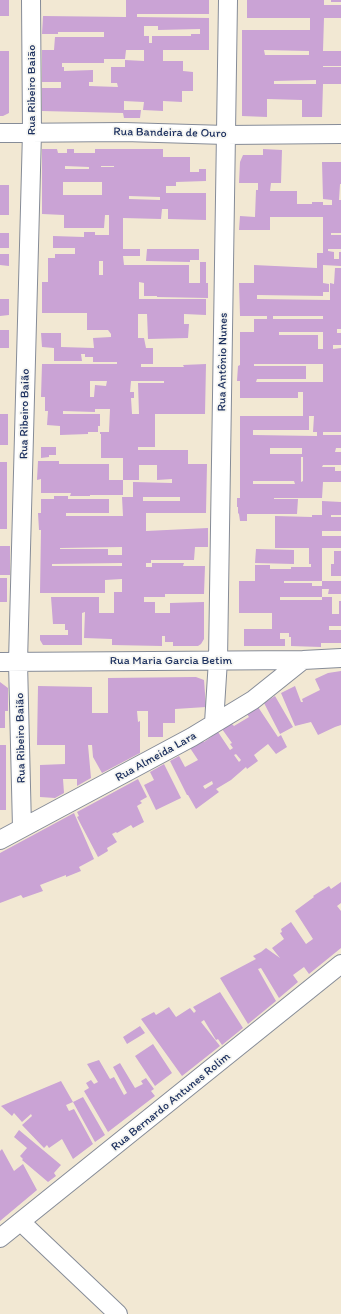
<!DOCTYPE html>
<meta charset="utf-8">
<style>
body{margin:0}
canvas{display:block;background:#f2e8d3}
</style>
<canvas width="341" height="1314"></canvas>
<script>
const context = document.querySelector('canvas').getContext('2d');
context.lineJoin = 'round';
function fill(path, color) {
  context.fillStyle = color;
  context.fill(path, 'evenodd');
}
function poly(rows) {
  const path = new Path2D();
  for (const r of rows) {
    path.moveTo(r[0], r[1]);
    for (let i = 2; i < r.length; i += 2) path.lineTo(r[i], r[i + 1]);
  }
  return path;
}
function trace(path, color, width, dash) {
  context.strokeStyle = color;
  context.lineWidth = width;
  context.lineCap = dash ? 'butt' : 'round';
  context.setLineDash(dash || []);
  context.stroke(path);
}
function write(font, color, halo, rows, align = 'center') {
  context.font = font + ' Itim,sans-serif';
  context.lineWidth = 3.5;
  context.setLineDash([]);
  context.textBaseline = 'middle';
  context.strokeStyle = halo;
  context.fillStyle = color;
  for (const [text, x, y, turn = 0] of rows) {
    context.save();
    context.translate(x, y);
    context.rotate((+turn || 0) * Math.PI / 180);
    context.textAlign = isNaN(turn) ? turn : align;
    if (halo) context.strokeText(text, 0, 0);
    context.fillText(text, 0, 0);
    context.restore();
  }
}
fill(poly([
 [0,0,9,0,9,16,0,16],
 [126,0,209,0,209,14,137,14,137,17,209,18,209,50,163,50,163,61,183,61,183,71,193,72,193,91,182,91,182,102,163,101,163,111,143,110,144,102,124,101,124,110,141,110,140,118,124,118,123,113,42,111,42,88,61,88,61,82,42,82,42,50,54,50,55,37,104,37,104,32,58,32,58,34,42,34,43,16,126,17],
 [144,26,158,26,158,30,200,29,200,34,191,34,191,36,152,36,152,43,149,43,149,36,144,36],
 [126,50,144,50,144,61,125,60,125,67,111,67,111,83,117,83,118,87,89,86,89,82,93,82,93,70,64,71,64,67,62,67,62,63,104,63,104,59,125,59],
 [247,0,324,0,324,5,341,5,341,18,324,18,323,51,341,51,341,66,323,66,323,67,341,67,341,84,323,84,322,117,302,117,302,100,267,99,267,117,242,116,242,30,310,30,310,18,247,18],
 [264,50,309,51,309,55,265,55],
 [316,80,316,84,274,84,274,81],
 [331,0,341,0,341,2,331,2],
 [0,51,9,51,9,113,3,116,0,116],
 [42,149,57,149,58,153,67,153,67,149,74,149,74,153,95,153,95,149,163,149,163,157,190,157,190,172,199,172,199,169,206,169,206,181,176,182,176,186,166,186,166,193,206,193,206,220,168,219,168,209,162,209,161,219,123,218,123,249,140,249,140,256,123,256,124,265,189,265,189,283,200,283,200,262,206,262,206,283,208,283,208,298,157,297,157,296,144,296,144,283,139,282,139,299,206,299,206,315,184,314,184,324,189,324,188,338,148,339,147,314,138,314,138,338,144,338,146,348,153,348,153,364,141,364,141,367,184,367,183,365,206,364,205,414,155,414,155,447,138,447,138,450,188,450,188,464,207,464,206,513,146,513,146,531,208,528,208,547,195,547,194,560,151,560,151,563,146,563,146,567,152,567,152,563,184,563,183,566,205,566,204,594,165,594,165,597,144,597,144,602,155,602,155,613,170,613,170,603,204,602,204,639,201,644,198,646,173,646,173,642,165,642,165,636,162,636,162,646,112,645,112,639,84,638,85,612,82,613,82,645,43,645,40,640,40,635,68,635,68,630,65,630,65,624,53,624,51,597,99,597,99,613,114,613,114,592,122,592,122,579,105,580,105,593,40,593,41,530,39,530,38,513,41,513,41,499,54,499,54,496,68,496,68,499,109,499,109,513,66,513,66,516,123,516,122,497,133,497,133,482,172,483,172,479,157,480,157,465,139,465,139,480,123,480,123,458,101,458,101,434,100,434,100,432,109,432,110,409,95,409,95,412,63,411,63,414,100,414,100,426,98,426,98,432,88,432,88,434,60,435,60,426,47,425,48,411,45,411,45,397,41,397,42,364,117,364,117,362,93,362,93,357,85,357,85,354,81,354,82,361,54,361,54,348,42,347,41,333,61,333,61,347,94,348,93,338,111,337,111,334,108,330,87,330,87,313,42,313,42,282,48,282,48,258,55,258,55,254,75,254,75,248,53,248,53,236,84,237,84,232,95,232,95,235,109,235,109,215,105,215,104,228,64,228,64,215,42,214],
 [65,166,89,167,89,169,65,169],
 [101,166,114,166,114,167,101,167],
 [63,182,102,182,102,195,63,195],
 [129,196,160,197,160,200,129,199],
 [99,261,103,261,103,275,99,275],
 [90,381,107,381,106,386,95,385,94,397,90,397],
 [131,381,164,381,164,383,138,383,139,414,132,414,131,398,134,398,134,392,130,392],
 [143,497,180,497,180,501,143,501],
 [122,547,122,555,108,555,108,549,60,549,60,548],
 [122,563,122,566,52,566,52,564],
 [263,149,282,150,281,183,271,183,270,191,297,191,297,204,312,204,312,202,323,202,323,205,332,205,332,200,323,199,322,162,341,162,341,184,340,184,339,200,341,200,341,233,331,233,331,235,341,235,341,249,328,249,328,251,334,252,334,259,339,259,339,252,341,252,341,266,323,265,323,283,329,284,329,292,323,292,323,296,257,295,257,299,330,300,330,283,334,284,335,268,341,268,341,329,337,329,337,333,341,333,341,345,333,345,333,349,341,348,341,432,323,432,323,435,341,435,341,448,336,448,335,452,341,452,341,465,323,465,322,467,335,467,335,471,341,471,341,482,323,482,322,498,274,498,274,499,298,499,297,514,247,514,247,521,240,521,239,514,238,513,238,507,237,507,237,498,240,498,240,416,303,416,303,392,298,392,298,398,240,398,240,381,237,381,238,366,240,365,240,332,254,332,254,319,267,319,267,316,240,316,239,283,254,283,254,265,317,268,317,253,323,253,323,217,270,217,270,230,239,230,240,216,255,217,256,190,258,190,258,183,239,183,240,162,243,155,263,155],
 [273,316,323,316,323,319,273,319],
 [279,332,323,332,323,349,318,349,318,335,279,335],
 [254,364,323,364,323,382,256,382,257,379,306,379,306,366,254,366],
 [309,416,314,416,313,432,317,432,317,436,253,435,253,430,309,430],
 [270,448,302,448,302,454,270,454],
 [301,457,303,457,303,481,301,482],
 [253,481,294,481,295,484,253,484],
 [0,185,9,185,9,215,0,215],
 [0,233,9,233,9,248,0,248],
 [147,249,199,249,199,260,190,260,190,262,146,261],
 [0,254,9,254,9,266,0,265],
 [0,299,9,299,9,315,0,316],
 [0,330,9,330,9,348,0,348],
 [0,414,8,414,8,445,0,445],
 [41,447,56,447,56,455,49,455,49,457,41,458],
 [38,461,59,461,59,464,109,464,109,480,123,480,123,495,90,495,90,496,70,496,71,493,41,493,41,479,37,480],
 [0,462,7,462,7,529,0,529],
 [322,501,341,502,341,515,331,515,331,517,341,517,341,531,322,531,322,536,341,536,341,548,322,548,322,581,284,581,284,583,312,583,312,586,322,586,322,581,341,581,341,594,328,594,329,589,322,589,322,597,280,597,280,600,322,600,322,597,332,597,332,614,339,614,339,601,341,601,341,626,329,626,329,630,341,630,341,643,321,643,321,647,291,646,291,637,289,637,289,633,280,633,280,639,285,639,285,646,244,646,244,629,272,629,272,613,239,613,239,581,255,581,255,565,270,565,270,569,291,569,291,567,311,567,311,564,309,564,309,548,275,548,275,516,312,517,312,515,322,515],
 [0,546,10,546,10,575,0,575],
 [256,549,294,550,294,564,255,563],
 [334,551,341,551,341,576,331,576,331,564,334,564],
 [0,578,7,578,7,602,0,602],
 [341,671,341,725,335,727,318,735,311,722,295,726,281,693,295,686,301,702,303,702,302,699,320,690,315,679,328,673],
 [196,677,204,680,206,707,175,709,175,723,163,723,163,737,148,737,148,711,137,711,138,722,140,721,140,753,102,773,93,757,92,745,88,745,91,778,77,786,77,779,63,779,64,793,55,798,40,797,40,765,65,764,65,745,37,745,38,686,92,687,92,713,108,713,108,678],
 [0,682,8,688,8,711,5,711,5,728,0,728],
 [275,696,293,727,280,734,264,703],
 [258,707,278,737,281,735,287,747,276,754,268,744,254,755,258,761,247,769,246,767,231,780,216,789,219,792,196,809,188,795,187,795,170,761,179,756,185,767,198,760,190,748,202,740,204,742,218,732,230,750,233,748,230,744,232,743,222,729,231,723,234,726,249,717,247,714],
 [236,754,241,760,239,762,234,755],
 [212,781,213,784,205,789,203,786],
 [0,745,6,745,6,810,0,810],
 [164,764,181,798,156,810,144,785,154,780,150,772],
 [138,779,147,797,140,801,142,803,137,806,144,822,133,828,131,825,117,833,116,832,112,834,117,842,107,848,108,851,98,857,77,817,79,816,77,812],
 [74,813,94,859,79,867,81,871,66,877,66,875,40,885,43,891,23,898,21,895,0,903,0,853],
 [341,882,341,903,337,906,341,911,341,948,309,974,304,967,293,975,298,982,279,998,261,968,258,969,276,1001,248,1024,220,978,256,959,253,956,261,952,266,948,280,958,272,948,284,939,280,933,282,932,281,929,291,922,306,944,313,939,295,911,314,897,313,896,329,886,331,889],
 [220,992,243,1028,222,1045,218,1039,216,1040,204,1020,201,1022,220,1046,182,1076,141,1019,154,1012,156,1015,169,1007,176,1017,190,1008,194,1013,196,1011,193,1007],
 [140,1026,145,1033,127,1044,123,1037],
 [153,1044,172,1073,155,1086,135,1056],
 [99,1060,110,1079,114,1077,124,1095,127,1093,113,1067,120,1063,135,1088,143,1084,141,1081,146,1078,154,1089,151,1091,155,1096,108,1132,84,1091,89,1088,86,1083,91,1080,94,1084,98,1082,87,1064],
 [61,1081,73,1102,66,1105,69,1111,74,1109,93,1144,73,1159,62,1139,49,1148,47,1145,44,1148,22,1125,32,1116,31,1114,22,1122,14,1113,12,1116,1,1106],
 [83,1097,105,1135,95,1142,73,1102],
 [19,1130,61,1165,54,1173,56,1176,48,1182,22,1160,23,1159,20,1156,27,1148,14,1137],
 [2,1149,14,1171,23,1164,37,1190,0,1221,0,1151]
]), '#caa3d5');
const minor = poly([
 [0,133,124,132,226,135,341,134],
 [0,662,303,660,341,658],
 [214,723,218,660,228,0],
 [22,828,18,662,32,132,31,0],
 [0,840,192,737,253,700,303,660],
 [21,1222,118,1314],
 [0,1238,341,964]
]);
trace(minor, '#868c98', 20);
trace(minor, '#fff', 18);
write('12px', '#1b2f5e', '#f6f6f2', [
 ["Rua Ribeiro Baião",32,90,-90],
 ["Rua Bandeira de Ouro",170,133,1],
 ["Rua Antônio Nunes",223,362,-89],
 ["Rua Ribeiro Baião",25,414,-89],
 ["Rua Maria Garcia Betim",171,661],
 ["Rua Ribeiro Baião",21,738,-91],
 ["Rua Almeida Lara",156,757,-29],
 ["Rua Bernardo Antunes Rolim",171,1102,-39]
]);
</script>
